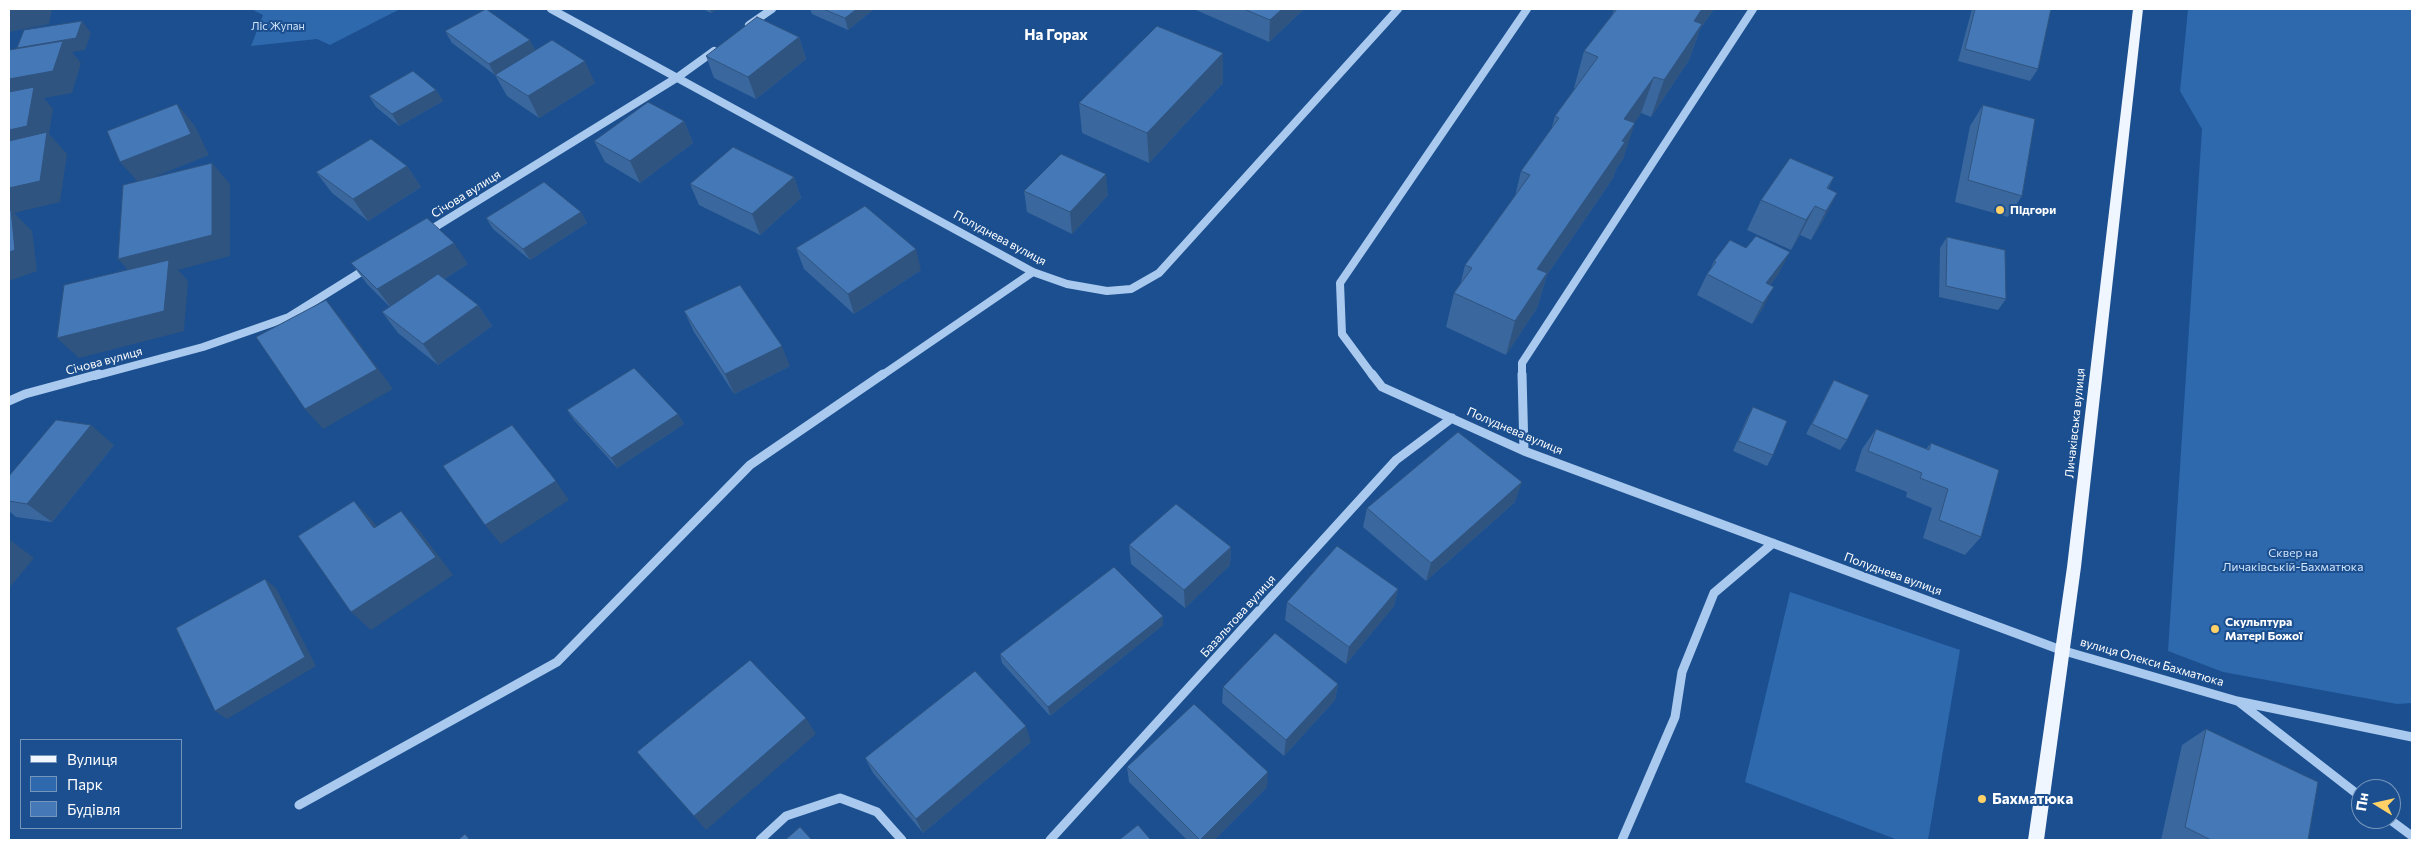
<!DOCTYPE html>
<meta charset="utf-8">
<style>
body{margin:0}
#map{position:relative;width:2421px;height:849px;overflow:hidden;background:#1b4f8f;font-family:Commissioner,sans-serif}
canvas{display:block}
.frame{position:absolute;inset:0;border:10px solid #fff;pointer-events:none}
.legend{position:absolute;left:20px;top:739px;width:162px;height:90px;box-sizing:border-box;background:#1b4f8f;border:1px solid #7695bc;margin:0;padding:6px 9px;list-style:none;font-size:15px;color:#fff}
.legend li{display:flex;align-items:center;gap:10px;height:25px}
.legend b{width:25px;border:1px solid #7695bc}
.north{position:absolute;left:2351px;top:779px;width:50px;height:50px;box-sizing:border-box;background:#1b4f8f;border:1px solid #7695bc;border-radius:50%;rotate:279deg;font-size:14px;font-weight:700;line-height:20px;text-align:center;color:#fff}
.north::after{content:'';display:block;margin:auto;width:18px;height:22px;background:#ffd166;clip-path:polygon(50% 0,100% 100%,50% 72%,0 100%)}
</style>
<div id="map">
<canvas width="2421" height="849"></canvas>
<div class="frame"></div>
<ul class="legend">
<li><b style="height:6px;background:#f0f6ff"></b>Вулиця</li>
<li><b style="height:14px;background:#2e69ad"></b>Парк</li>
<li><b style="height:14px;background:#4478b7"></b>Будівля</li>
</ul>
<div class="north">Пн</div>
</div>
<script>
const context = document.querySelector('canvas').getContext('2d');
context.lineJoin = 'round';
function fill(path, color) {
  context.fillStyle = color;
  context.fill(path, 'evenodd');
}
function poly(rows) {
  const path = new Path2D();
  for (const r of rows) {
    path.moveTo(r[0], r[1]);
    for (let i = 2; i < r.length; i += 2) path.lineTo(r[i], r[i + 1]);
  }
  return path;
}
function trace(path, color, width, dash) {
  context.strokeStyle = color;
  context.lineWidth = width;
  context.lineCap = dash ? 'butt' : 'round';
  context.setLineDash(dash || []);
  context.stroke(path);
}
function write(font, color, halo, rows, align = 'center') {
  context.font = font + ' Commissioner,sans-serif';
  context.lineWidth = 4;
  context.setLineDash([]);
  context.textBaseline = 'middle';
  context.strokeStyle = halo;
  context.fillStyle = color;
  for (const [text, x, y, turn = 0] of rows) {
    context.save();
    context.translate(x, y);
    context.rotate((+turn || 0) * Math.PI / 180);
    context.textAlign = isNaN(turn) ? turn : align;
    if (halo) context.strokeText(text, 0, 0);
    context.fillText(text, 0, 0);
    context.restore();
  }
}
fill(poly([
 [251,9,400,9,330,45,317,39,251,46,263,15],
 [2188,9,2412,9,2412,703,2397,704,2223,672,2168,651,2202,129,2180,91],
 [1790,592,1960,650,1928,840,1898,840,1745,782]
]), '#2e69ad');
trace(poly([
 [551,9,1033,272,1067,284,1107,291,1131,289,1159,273,1398,9],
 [749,25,772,9],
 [427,232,678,77,714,51],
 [95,376,203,347,289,317,369,267],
 [881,376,1033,272],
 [1373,376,1342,334,1340,283,1527,9],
 [1522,376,1522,363,1753,9]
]), '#a9c9ee', 8);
trace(poly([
 [1372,374,1382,387,1524,451,2061,650,2237,701,2412,737],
 [1522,374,1524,451],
 [9,401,25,394,99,374],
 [2239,702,2361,797],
 [299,805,557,662,750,465,883,374],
 [2389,819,2412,836],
 [760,840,786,816,840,798,877,812,902,840],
 [1050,840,1396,460,1452,418],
 [1622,840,1675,717,1682,672,1714,593,1773,543]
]), '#a9c9ee', 9);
fill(poly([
 [2133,9,2143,9,2081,567,2044,840,2028,840,2067,567,2133,9]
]), '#f0f6ff');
fill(poly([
 [703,9,717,9,711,13],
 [810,9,874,9,848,30,812,14],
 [1196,9,1304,9,1269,42,1196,10],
 [1614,9,1714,9,1700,29,1689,60,1651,117,1641,113,1634,123,1623,159,1617,167,1613,178,1547,275,1537,308,1506,355,1446,327,1454,293,1461,282,1465,265,1515,196,1521,171,1551,130,1555,116,1575,88,1574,88,1584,51,1612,15],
 [1972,9,2051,9,2038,69,2030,81,1958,61],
 [445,31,535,50,595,83,539,118,507,96,495,75,452,43],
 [799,37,806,59,756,99,714,78,706,56],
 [1223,83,1149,163,1082,133,1079,103],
 [436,90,443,101,399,126,376,107,369,96],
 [1983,105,2022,196,2008,217,1955,202,1970,126],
 [684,121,693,143,640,183,605,162,594,141],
 [407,166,421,187,368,221,332,193,316,172],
 [794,177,801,198,760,235,699,205,690,184],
 [1834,177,1828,189,1837,193,1822,222,1811,240,1800,235,1791,250,1747,230,1761,200],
 [1024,191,1108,195,1072,234,1027,212],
 [581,212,587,223,530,260,493,229,486,218],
 [1947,237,2006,299,1998,310,1939,297,1940,248],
 [796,248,921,270,854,314,804,269],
 [1714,261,1779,273,1770,285,1763,308,1752,324,1697,295,1707,274,1710,270],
 [351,263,468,264,444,279,478,305,492,326,438,365,398,333,382,312,390,307,367,284],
 [684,311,790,366,734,394,694,332],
 [1834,380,1847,440,1840,450,1806,434,1828,391],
 [1753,407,1773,455,1767,466,1733,451,1747,418],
 [567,410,678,414,684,424,617,468,574,420],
 [1876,429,1926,449,1931,443,1981,537,1965,555,1923,538,1932,508,1906,497,1907,492,1855,471,1862,449],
 [114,445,52,522,16,517,9,511,9,476],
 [1515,502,1426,581,1363,527,1367,508],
 [1129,545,1231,547,1230,565,1185,608,1131,564],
 [1398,589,1394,606,1346,664,1285,620,1287,602],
 [1163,625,1050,716,1002,663,1000,654],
 [1338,684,1335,700,1284,756,1222,703,1223,687],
 [2206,729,2308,840,2161,840,2182,745],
 [1031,742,923,833,873,773,865,758],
 [1127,767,1267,787,1214,840,1187,840,1129,782]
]), '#3a679d');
fill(poly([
 [9,9,52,9,49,24,9,32],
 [710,9,717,9,711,13],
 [857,9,874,9,848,30,845,18],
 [1282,9,1304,9,1269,42,1270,20],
 [1702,9,1714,9,1700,29,1689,60,1651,117,1664,80,1694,21],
 [82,21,91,33,85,50,72,52,81,63,72,93,44,98,53,109,49,134,67,154,60,202,14,213,32,231,37,271,9,281,9,79,27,59,17,48],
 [799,37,806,59,756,99,748,77],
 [530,40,536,52,495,75,489,64],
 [1223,53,1223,83,1149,163,1147,133],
 [585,61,595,83,539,118,528,96],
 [1654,77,1641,113,1627,134,1635,123,1623,159,1617,167,1613,178,1547,275,1537,308,1506,355,1515,321,1537,269,1624,119],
 [436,90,443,101,399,126,392,114],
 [177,104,195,126,209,155,139,183,120,162],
 [684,121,693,143,640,183,630,161],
 [212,163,230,184,230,256,178,270,188,281,184,331,79,358,57,338,138,281,118,259],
 [407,166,421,187,368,221,353,199],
 [1106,174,1108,195,1072,234,1070,212],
 [794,177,801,198,760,235,752,214],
 [1837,193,1822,222,1811,240,1826,211],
 [1815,206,1800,235,1791,250,1806,220],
 [581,212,587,223,530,260,523,249],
 [454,243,468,264,393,310,377,289],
 [916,249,921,270,854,314,848,294],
 [1790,252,1779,273,1758,301,1766,283],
 [1774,287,1763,308,1752,324,1763,303],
 [326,300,343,321,393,389,323,429,305,409],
 [478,305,492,326,438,365,423,344],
 [782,346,790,366,734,394,725,374],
 [678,414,684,424,617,468,611,458],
 [91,425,114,445,52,522,27,504],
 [556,481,569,500,501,544,485,525],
 [1522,482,1515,502,1426,581,1431,563],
 [354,501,372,520,392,547,374,528],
 [401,511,419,530,453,575,371,630,351,612],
 [9,539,34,558,9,588],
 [1231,547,1230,565,1185,608,1184,590],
 [265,579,276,588,316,666,227,719,215,711],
 [1398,589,1394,606,1346,664,1349,647],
 [1163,616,1163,625,1050,716,1048,707],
 [1338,684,1335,700,1284,756,1286,740],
 [806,718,816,734,706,830,694,816],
 [1026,726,1031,742,923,833,916,819],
 [1268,772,1267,787,1214,840,1200,840]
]), '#305480');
const building = poly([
 [486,9,530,40,489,64,445,31,486,9],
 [823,9,857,9,845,18,823,9],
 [1244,9,1282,9,1270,20,1244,9],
 [1617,9,1702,9,1694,21,1702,24,1664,80,1654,77,1624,119,1635,123,1622,141,1625,142,1537,269,1547,273,1515,321,1454,293,1472,268,1465,265,1530,175,1521,171,1559,118,1555,116,1598,57,1584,51,1617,9],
 [1975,9,2051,9,2038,69,1965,49,1975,9],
 [757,17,799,37,748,77,706,56,757,17],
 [82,21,76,38,17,48,24,30,82,21],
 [1157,26,1223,53,1147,133,1079,103,1157,26],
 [552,40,585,61,528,96,495,75,552,40],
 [63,41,53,71,9,79,9,50,63,41],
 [413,71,436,90,392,114,369,96,413,71],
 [34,87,27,126,9,130,9,92,34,87],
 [648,102,684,121,630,161,594,141,648,102],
 [177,104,191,134,120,162,107,131,177,104],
 [1983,105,2035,119,2022,196,1968,180,1983,105],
 [47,132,40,181,9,188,9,141,47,132],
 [371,139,407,166,353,199,316,172,371,139],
 [733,147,794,177,752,214,690,184,733,147],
 [1061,154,1106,174,1070,212,1024,191,1061,154],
 [1790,158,1834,177,1827,188,1837,193,1826,211,1815,206,1806,220,1761,200,1790,158],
 [212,163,212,235,118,259,123,185,212,163],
 [544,182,581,212,523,249,486,218,544,182],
 [865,206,916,249,848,294,796,248,865,206],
 [11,210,15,250,9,252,9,211,11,210],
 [427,218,454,243,377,289,351,263,427,218],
 [1756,236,1790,252,1766,283,1774,287,1763,303,1707,274,1716,262,1714,261,1730,240,1746,248,1756,236],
 [1947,237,2005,250,2006,299,1946,286,1947,237],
 [169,260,164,311,57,338,64,285,169,260],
 [438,274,478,305,423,344,382,312,438,274],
 [740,285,782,346,725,374,684,311,740,285],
 [326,300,377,369,305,409,256,337,326,300],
 [634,368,678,414,611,458,567,410,634,368],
 [1834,380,1869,395,1847,440,1812,424,1834,380],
 [1753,407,1787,421,1773,455,1738,441,1753,407],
 [56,420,91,425,27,504,9,501,9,476,56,420],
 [512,425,556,481,485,525,443,466,512,425],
 [1876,429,1929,450,1931,443,1999,470,1981,537,1939,520,1948,489,1920,478,1922,473,1868,451,1876,429],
 [1458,432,1522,482,1431,563,1367,508,1458,432],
 [354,501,374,528,401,511,436,557,351,612,298,536,354,501],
 [1176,504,1231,547,1184,590,1129,545,1176,504],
 [1337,546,1398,589,1349,647,1287,602,1337,546],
 [1114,567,1163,616,1048,707,1000,654,1114,567],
 [265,579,305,657,215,711,176,628,265,579],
 [1275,633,1338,684,1286,740,1223,687,1275,633],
 [750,660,806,718,694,816,637,752,750,660],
 [975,671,1026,726,916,819,865,758,975,671],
 [1194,704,1268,772,1200,840,1127,767,1194,704],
 [2206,729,2318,782,2308,840,2211,840,2185,827,2206,729],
 [1138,825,1151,840,1119,840,1138,825],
 [800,827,812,840,785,840,800,827],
 [465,834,470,840,458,840,465,834]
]);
fill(building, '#4478b7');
trace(building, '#305480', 1);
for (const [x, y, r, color] of [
 [2000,210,5,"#ffd166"],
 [2215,629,5,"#ffd166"],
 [1982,799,5,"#ffd166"]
]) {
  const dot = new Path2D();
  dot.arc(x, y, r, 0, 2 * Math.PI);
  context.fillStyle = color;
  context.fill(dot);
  trace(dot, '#1b4f8f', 2);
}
write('11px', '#cfe3fa', '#1b4f8f', [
 ["Ліс Жупан",278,26]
]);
write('12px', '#fff', '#1b4f8f', [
 ["Січова вулиця",466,194,-32],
 ["Полуднева вулиця",1000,238,28],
 ["Січова вулиця",104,361,-15],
 ["Личаківська вулиця",2075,423,-84],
 ["Полуднева вулиця",1515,431,23],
 ["Полуднева вулиця",1893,574,20],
 ["Базальтова вулиця",1238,616,-48],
 ["вулиця Олекси Бахматюка",2152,662,16]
]);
write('bold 12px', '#fff', '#1b4f8f', [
 ["Підгори",2010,210],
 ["Скульптура",2225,622],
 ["Матері Божої",2225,636]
], 'left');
write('12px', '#cfe3fa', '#1b4f8f', [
 ["Сквер на",2293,553],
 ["Личаківській-Бахматюка",2293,567]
]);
write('bold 15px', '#fff', '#1b4f8f', [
 ["На Горах",1056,35]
]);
write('bold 15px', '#fff', '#1b4f8f', [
 ["Бахматюка",1992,799]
], 'left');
</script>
